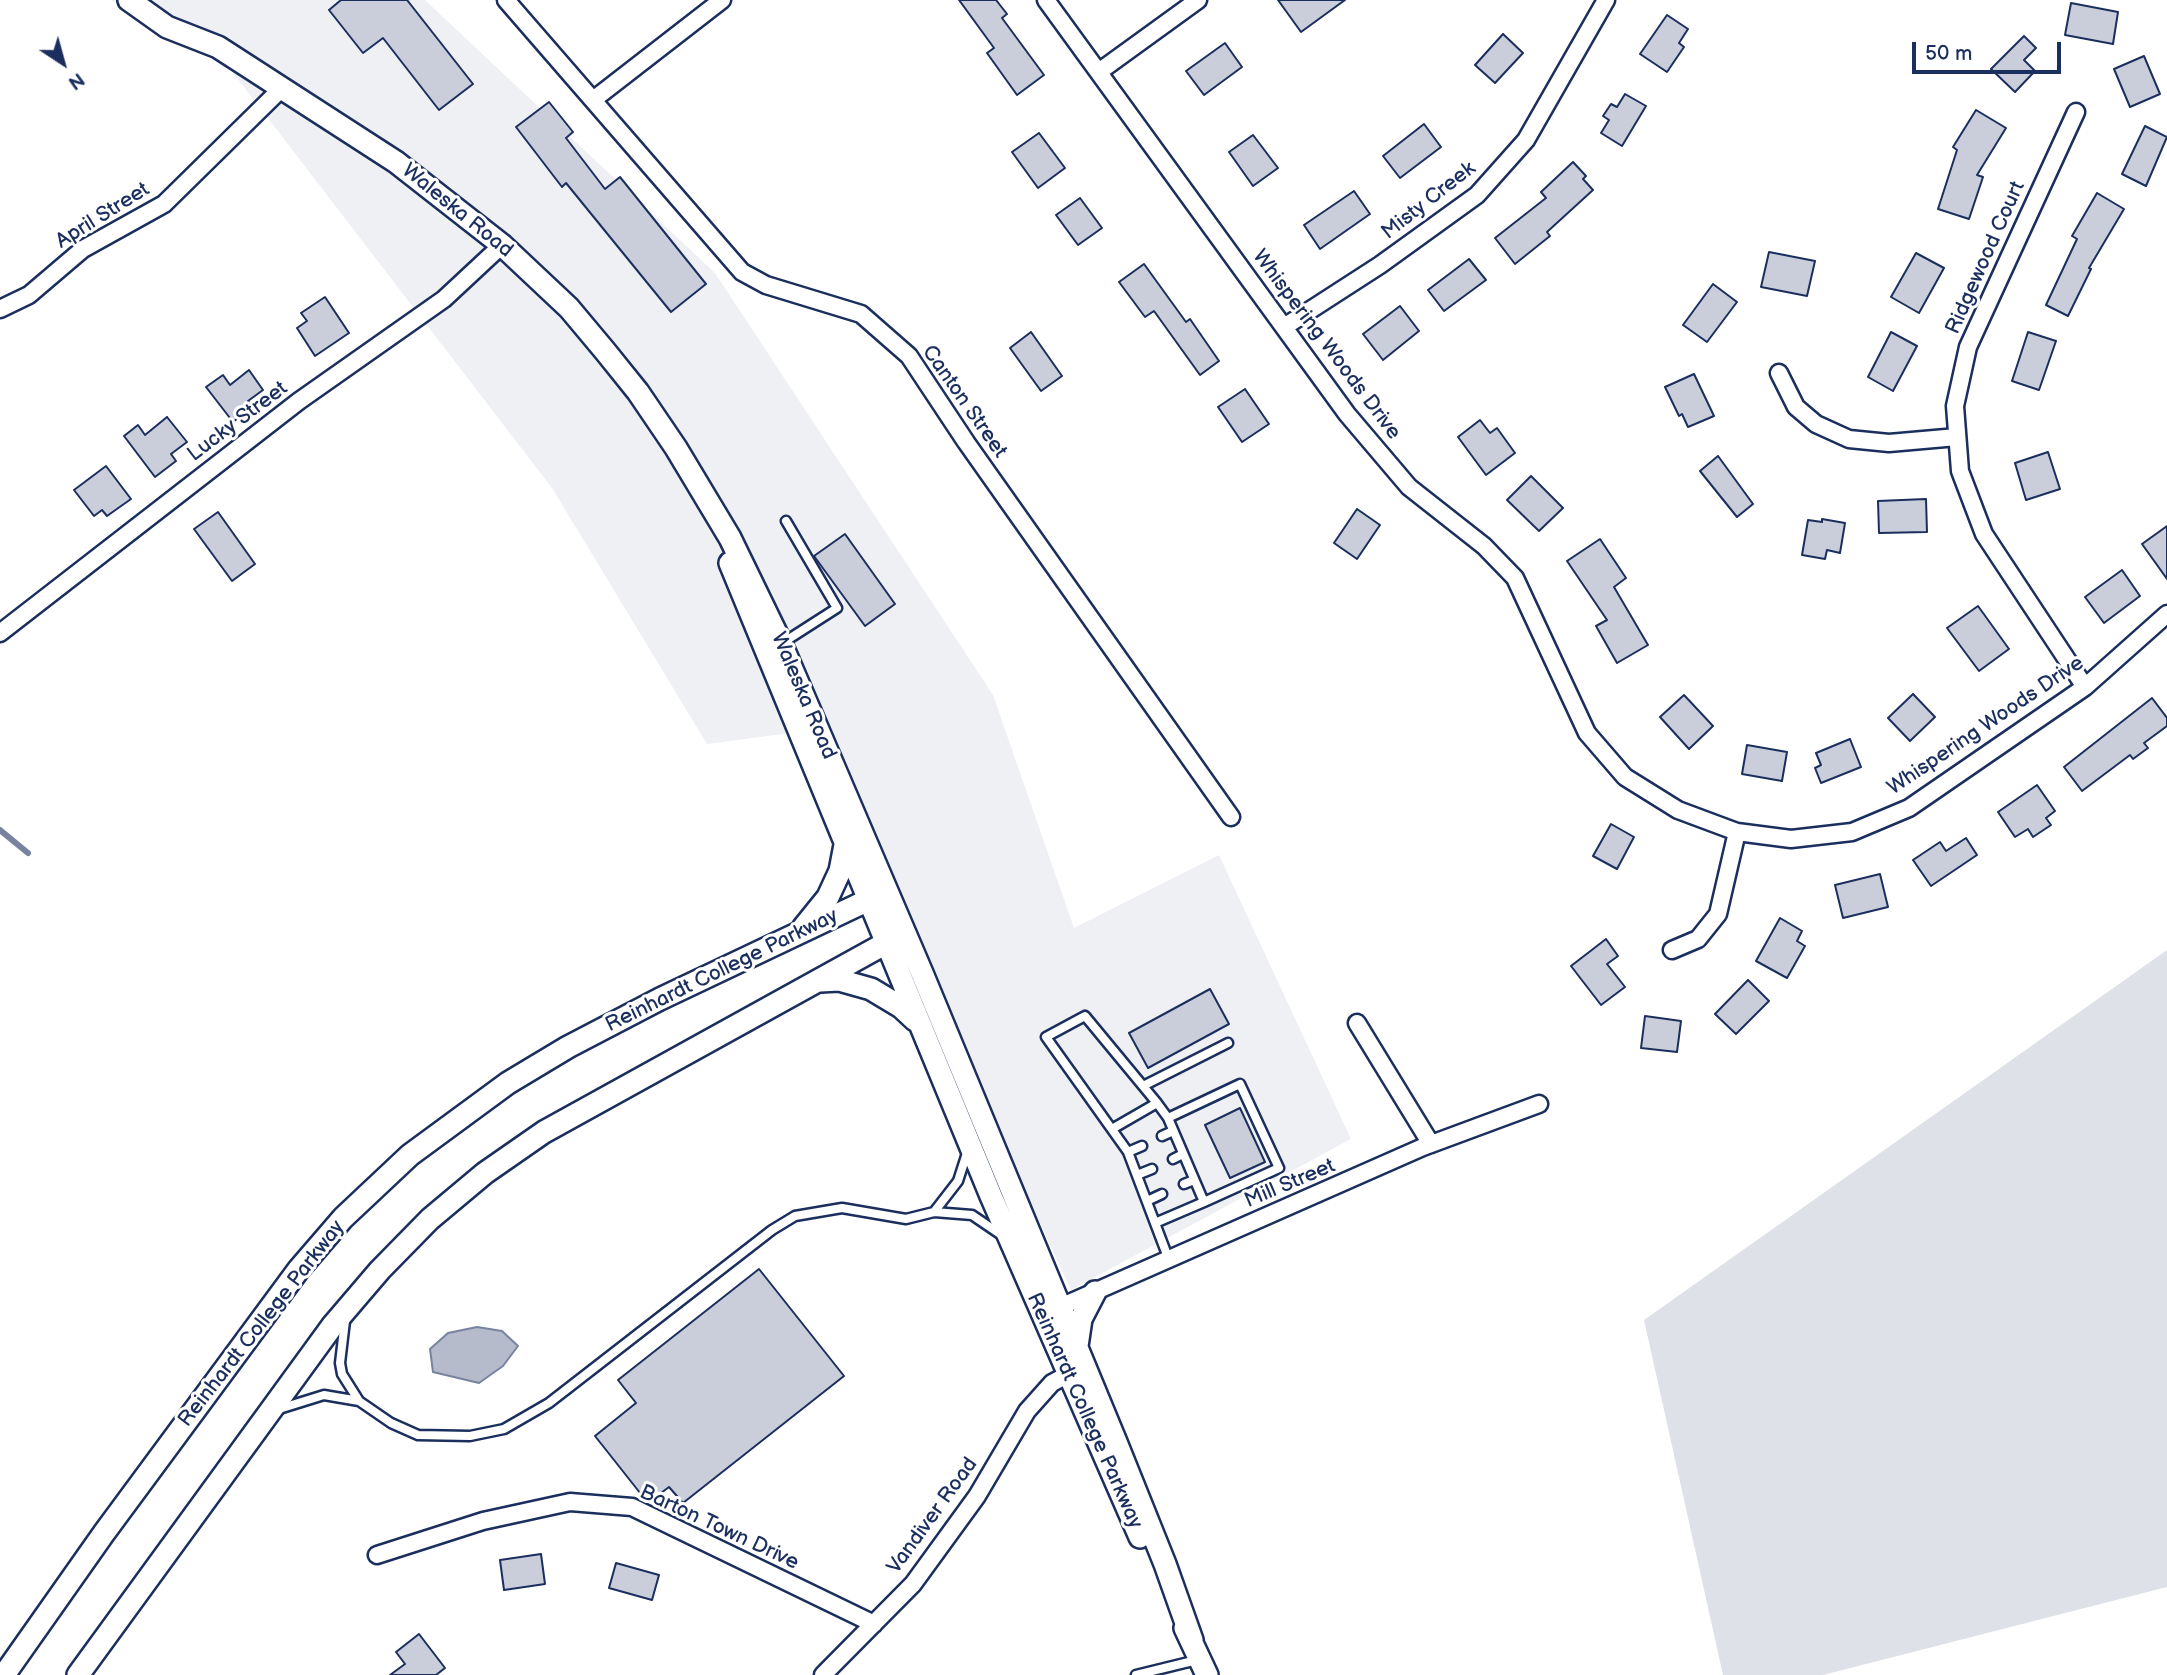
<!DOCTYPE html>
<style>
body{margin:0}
#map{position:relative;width:2167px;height:1675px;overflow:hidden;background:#fff;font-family:"Balsamiq Sans",sans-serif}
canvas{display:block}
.north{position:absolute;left:28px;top:28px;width:70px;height:70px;-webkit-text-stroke:5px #fff;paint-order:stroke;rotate:144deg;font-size:19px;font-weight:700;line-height:28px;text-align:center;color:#1b2f5e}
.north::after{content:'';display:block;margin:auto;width:24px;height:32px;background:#1b2f5e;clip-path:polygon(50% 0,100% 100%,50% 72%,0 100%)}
.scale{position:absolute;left:1912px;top:42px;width:149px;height:32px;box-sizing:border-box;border:4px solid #1b2f5e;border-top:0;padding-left:9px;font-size:21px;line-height:24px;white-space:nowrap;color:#1b2f5e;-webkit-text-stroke:5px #fff;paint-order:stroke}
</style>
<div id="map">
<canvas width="2167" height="1675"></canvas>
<div class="north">N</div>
<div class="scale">50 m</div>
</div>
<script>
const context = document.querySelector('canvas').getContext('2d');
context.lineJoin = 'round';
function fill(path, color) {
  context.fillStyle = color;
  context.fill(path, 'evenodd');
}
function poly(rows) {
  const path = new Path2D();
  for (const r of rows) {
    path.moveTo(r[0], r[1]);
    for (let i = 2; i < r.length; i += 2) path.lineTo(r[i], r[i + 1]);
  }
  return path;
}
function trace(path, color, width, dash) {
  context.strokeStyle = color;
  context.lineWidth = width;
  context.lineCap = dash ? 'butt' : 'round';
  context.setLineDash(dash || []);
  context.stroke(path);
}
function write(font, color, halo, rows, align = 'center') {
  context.font = font + ' "Balsamiq Sans",sans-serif';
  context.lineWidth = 6;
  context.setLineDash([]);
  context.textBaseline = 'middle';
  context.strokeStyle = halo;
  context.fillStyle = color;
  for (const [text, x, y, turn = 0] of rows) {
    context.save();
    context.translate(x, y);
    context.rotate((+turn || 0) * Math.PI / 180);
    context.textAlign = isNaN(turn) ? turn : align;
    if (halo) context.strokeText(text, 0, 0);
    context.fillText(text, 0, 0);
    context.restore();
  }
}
fill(poly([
 [111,0,425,0,715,273,993,695,1074,928,1219,855,1351,1139,1071,1290,813,730,707,744,552,488,221,57]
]), '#eff0f4');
fill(poly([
 [2167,950,2167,1587,1823,1675,1723,1675,1644,1320]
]), '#dee1e7');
const water = poly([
 [477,1327,502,1331,518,1346,503,1366,479,1383,433,1372,430,1349,448,1333,477,1327]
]);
fill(water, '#b5bbca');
trace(water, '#77839f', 2);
trace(poly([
 [0,830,28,853]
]), '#77839f', 6);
const building = poly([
 [341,0,407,0,473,84,439,110,383,38,363,53,329,10,341,0],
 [959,0,996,0,1007,14,1002,18,1044,75,1017,95,987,53,994,48,959,0],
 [1278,0,1345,0,1301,32,1278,0],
 [2071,3,2118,12,2113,44,2065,35,2071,3],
 [1667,15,1688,29,1679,43,1684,47,1667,72,1640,54,1667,15],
 [1503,34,1523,53,1495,83,1475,65,1503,34],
 [2024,36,2036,48,2024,60,2035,71,2015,92,1991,69,2024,36],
 [1225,43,1242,67,1204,95,1186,71,1225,43],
 [2144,56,2160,94,2130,107,2114,69,2144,56],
 [1625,94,1646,106,1622,146,1601,133,1609,120,1603,116,1611,104,1617,107,1625,94],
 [549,102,573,132,566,138,605,189,620,177,706,284,671,312,566,183,562,187,516,127,549,102],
 [1976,110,2006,128,1977,175,1983,177,1969,219,1938,209,1957,150,1953,147,1976,110],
 [1424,124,1441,147,1400,178,1383,156,1424,124],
 [2145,126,2167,137,2146,186,2122,174,2145,126],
 [1039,133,1065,168,1038,188,1012,152,1039,133],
 [1253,135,1278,168,1253,186,1229,152,1253,135],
 [1573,162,1586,176,1583,179,1593,190,1547,232,1550,236,1515,264,1495,238,1546,198,1541,192,1573,162],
 [1354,191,1370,214,1320,249,1304,225,1354,191],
 [2097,193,2124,209,2089,268,2091,269,2068,316,2046,305,2077,239,2072,236,2097,193],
 [1080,198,1102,228,1078,245,1056,215,1080,198],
 [1769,252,1815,261,1807,296,1761,287,1769,252],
 [1916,253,1944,268,1919,313,1891,297,1916,253],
 [1469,259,1486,280,1444,311,1428,290,1469,259],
 [1144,264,1186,322,1190,319,1219,361,1200,375,1154,311,1145,317,1119,282,1144,264],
 [1713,284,1737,302,1707,342,1683,325,1713,284],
 [325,297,349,333,315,356,297,328,307,321,301,313,325,297],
 [1400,306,1419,331,1383,360,1363,334,1400,306],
 [1031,332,1062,376,1041,391,1010,348,1031,332],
 [1891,332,1917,346,1893,391,1868,377,1891,332],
 [2028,332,2056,341,2039,390,2012,381,2028,332],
 [249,370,263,390,248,401,252,407,233,422,206,387,223,375,230,385,249,370],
 [1694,374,1714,416,1688,427,1682,414,1679,416,1665,387,1694,374],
 [1245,389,1269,424,1242,442,1218,407,1245,389],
 [167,417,187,442,171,454,176,461,155,477,124,436,138,425,145,435,167,417],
 [1480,420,1490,433,1497,428,1515,453,1486,475,1458,437,1480,420],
 [2048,452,2060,489,2026,500,2015,463,2048,452],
 [1718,456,1753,504,1737,517,1700,471,1718,456],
 [106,466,131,499,107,516,102,510,94,516,74,490,106,466],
 [1531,476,1563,508,1539,531,1507,500,1531,476],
 [1926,499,1927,532,1879,533,1878,501,1926,499],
 [1357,509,1380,525,1357,559,1334,543,1357,509],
 [218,512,255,564,232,581,194,529,218,512],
 [1822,519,1845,523,1840,553,1827,550,1825,559,1802,555,1808,520,1822,522,1822,519],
 [2167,526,2167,579,2142,544,2167,526],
 [845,534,895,604,865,626,814,556,845,534],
 [1600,539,1626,578,1614,587,1648,645,1617,663,1596,626,1607,620,1567,561,1600,539],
 [2122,570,2140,596,2104,623,2085,597,2122,570],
 [1978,606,2009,649,1979,671,1947,628,1978,606],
 [1913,694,1935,717,1910,741,1888,718,1913,694],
 [1684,695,1713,726,1689,749,1660,717,1684,695],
 [2152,698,2167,718,2167,726,2144,743,2148,748,2133,759,2130,755,2082,791,2064,767,2152,698],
 [1850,739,1861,767,1821,783,1815,768,1821,765,1816,753,1850,739],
 [1747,745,1787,752,1782,781,1742,774,1747,745],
 [2037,785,2055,811,2046,818,2051,825,2033,837,2028,829,2015,837,1998,812,2037,785],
 [1611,824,1634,837,1617,869,1593,856,1611,824],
 [1966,838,1977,855,1931,886,1913,860,1940,842,1946,851,1966,838],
 [1880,874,1888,907,1843,918,1835,885,1880,874],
 [1780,918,1802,931,1797,941,1805,946,1787,978,1756,961,1780,918],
 [1606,939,1618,956,1607,964,1625,987,1601,1005,1571,966,1606,939],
 [1748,980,1769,1001,1736,1034,1715,1014,1748,980],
 [1210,989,1229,1024,1148,1068,1129,1033,1210,989],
 [1645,1016,1681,1021,1677,1052,1641,1048,1645,1016],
 [1240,1108,1265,1162,1230,1178,1205,1125,1240,1108],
 [759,1269,844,1376,683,1503,669,1487,648,1503,595,1436,636,1403,618,1380,759,1269],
 [541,1554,545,1584,504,1590,500,1560,541,1554],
 [616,1563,659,1575,652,1600,609,1588,616,1563],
 [419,1634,445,1668,436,1675,390,1675,405,1664,396,1652,419,1634]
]);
fill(building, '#caceda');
trace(building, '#1b2f5e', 2);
const lane = poly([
 [784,642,837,608,786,521],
 [1143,1086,1228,1043],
 [1157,1103,1085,1016,1046,1037,1128,1152,1169,1260],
 [1168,1118,1240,1084,1279,1168,1204,1202],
 [1112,1129,1157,1103,1168,1118,1204,1202,1155,1223],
 [1162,1136,1173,1131],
 [968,1150,958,1181,934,1212,972,1215,1000,1234],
 [1128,1152,1142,1146],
 [1173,1159,1183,1154],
 [1137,1175,1152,1169],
 [1184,1184,1194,1180],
 [1147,1201,1162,1194],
 [359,1401,391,1423,418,1435,470,1436,504,1429,549,1403,772,1230,795,1216,842,1208,906,1219,934,1212],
 [279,1409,324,1395,359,1401,342,1374,340,1363,345,1321],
 [1136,1675,1197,1660]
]);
const street = poly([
 [506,0,742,272,766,285,861,314,909,356,966,442,1231,817],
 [1046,0,1347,414,1409,487,1484,546,1515,578,1587,733,1625,777,1678,810,1737,832,1791,839,1852,832,1909,808,2085,687,2167,614],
 [1100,71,1198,0],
 [593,100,722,0],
 [2076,112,1968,347,1955,406,1960,471,1984,534,2085,687],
 [0,309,29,295,83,249,164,204,281,89],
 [1284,327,1380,265,1477,195,1526,140,1606,0],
 [1779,373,1796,407,1816,424,1849,439,1889,443,1957,437],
 [0,633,299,401,444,299,502,245],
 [1672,950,1698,939,1718,914,1737,832],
 [1357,1023,1431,1144],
 [1060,1307,1423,1147,1539,1104],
 [377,1555,483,1521,570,1502,632,1507,874,1624],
 [823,1675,913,1584,977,1496,1027,1411,1052,1383,1067,1375]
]);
const secondary = poly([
 [129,0,167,27,218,47,396,162,502,245,569,308,605,351,638,392,676,448,730,538,780,641,922,973,1116,1442,1165,1564,1192,1640],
 [730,563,991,1196,1140,1537],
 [803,928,828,897,840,871,845,845],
 [820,981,839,980,871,989,901,1007,915,1020],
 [1077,1346,1081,1319,1095,1292],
 [1185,1628,1207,1675],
 [4,1675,104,1533,299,1269,343,1218,410,1155,508,1083,568,1047,660,999,879,895],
 [78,1675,333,1325,380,1270,430,1219,485,1173,544,1132,897,937]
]);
trace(lane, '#1b2f5e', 13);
trace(street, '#1b2f5e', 21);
trace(secondary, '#1b2f5e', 26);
trace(lane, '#fff', 8);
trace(street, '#fff', 16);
trace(secondary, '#fff', 21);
write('21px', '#1b2f5e', '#fff', [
 ["Misty Creek",1429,201,-38],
 ["Waleska Road",457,211,39],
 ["April Street",103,216,-32],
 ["Ridgewood Court",1986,258,-66],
 ["Whispering Woods Drive",1326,345,53],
 ["Canton Street",964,402,55],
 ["Lucky Street",238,422,-37],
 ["Waleska Road",803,696,67],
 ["Whispering Woods Drive",1986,726,-34],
 ["Reinhardt College Parkway",722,971,-26],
 ["Mill Street",1290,1184,-23],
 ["Reinhardt College Parkway",262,1324,-52],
 ["Reinhardt College Parkway",1084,1411,66],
 ["Vandiver Road",933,1516,-54],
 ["Barton Town Drive",719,1528,25]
]);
</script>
